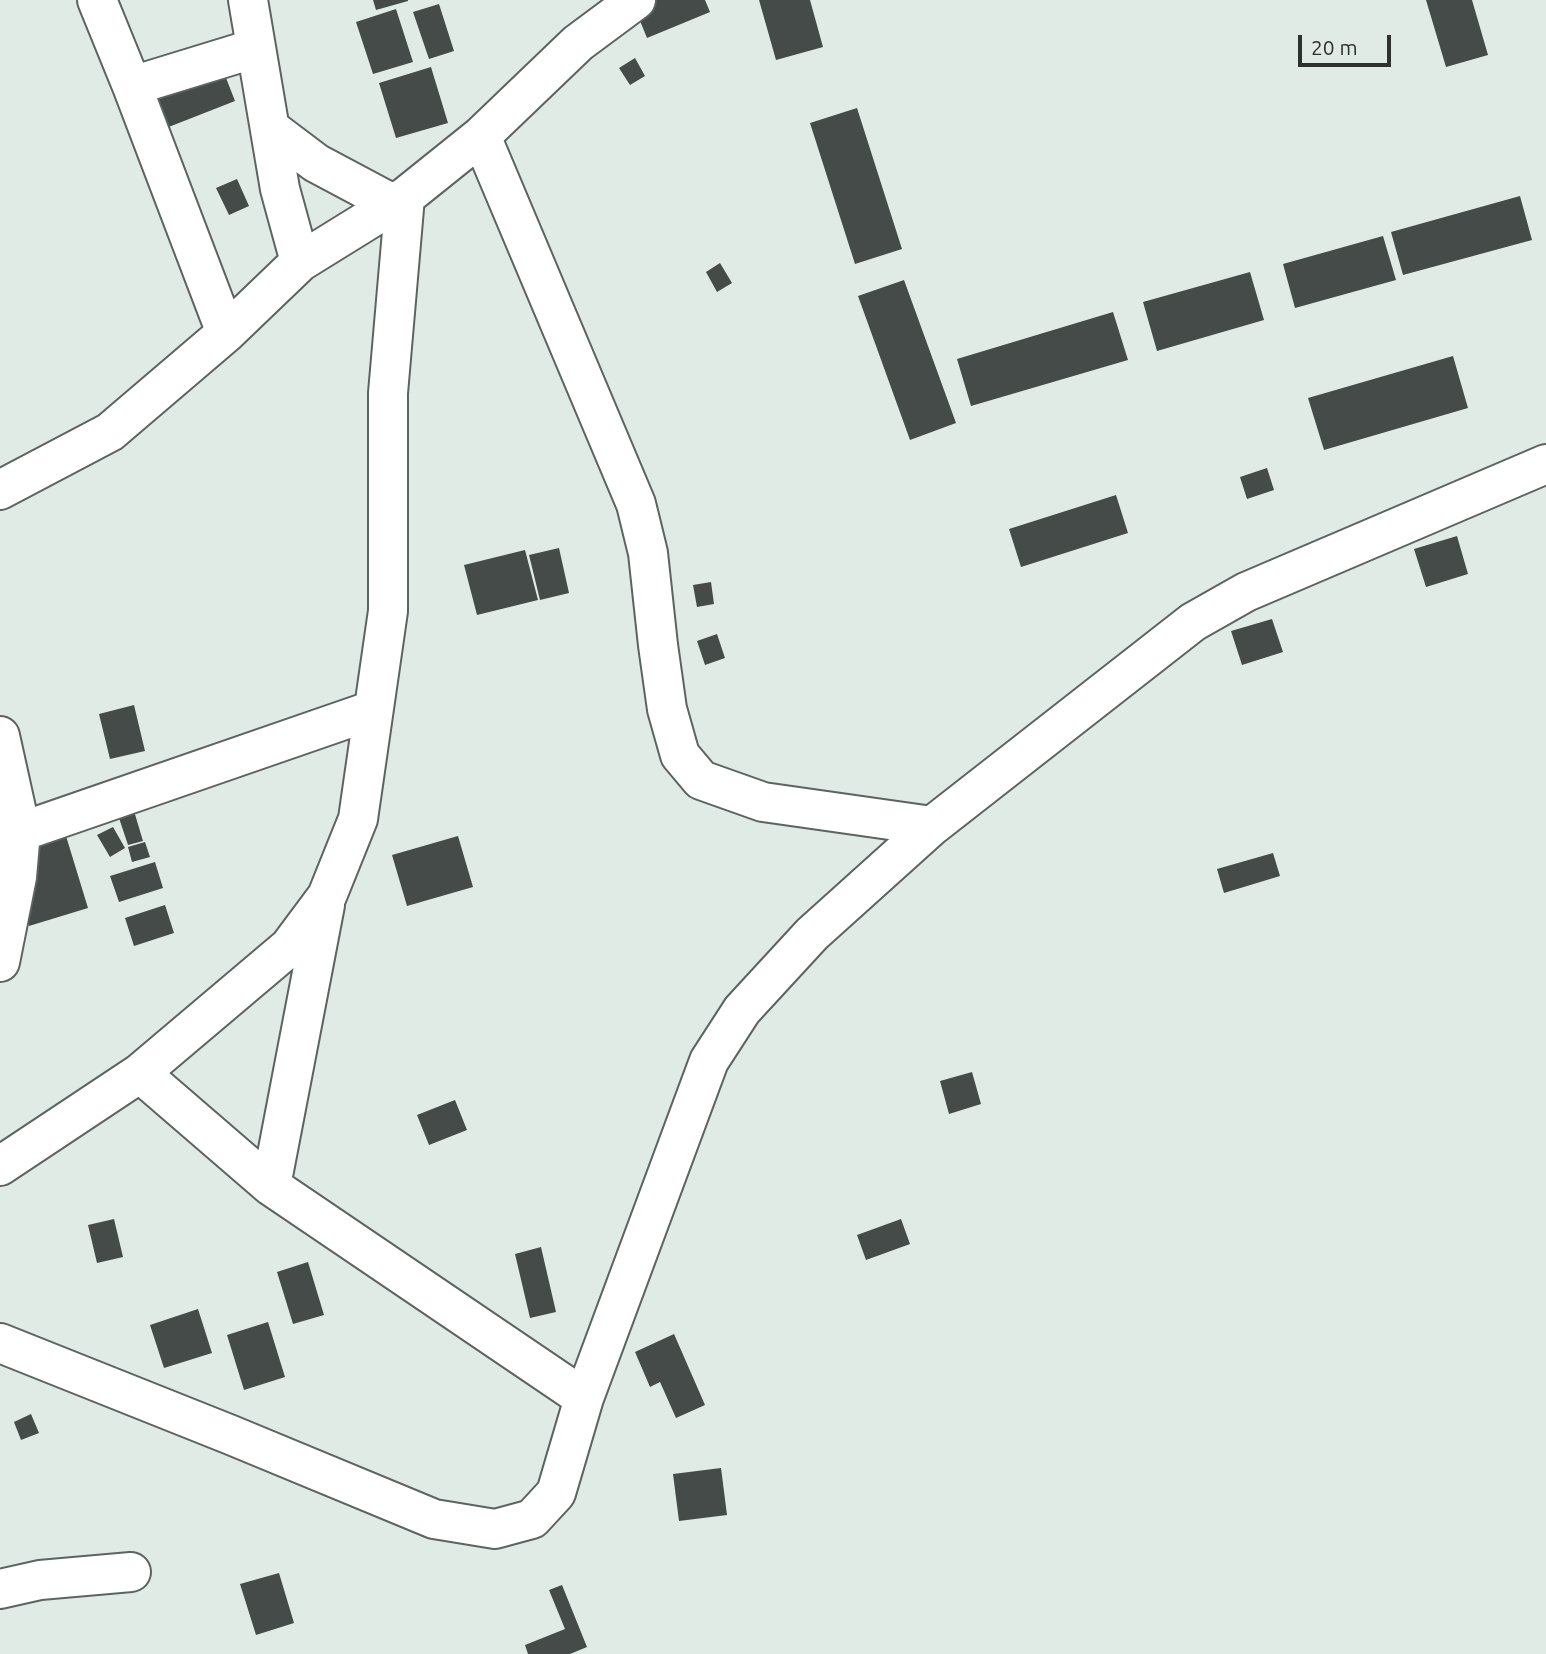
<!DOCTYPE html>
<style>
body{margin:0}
#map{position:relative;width:1546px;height:1654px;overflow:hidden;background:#e1ebe6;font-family:Ubuntu,sans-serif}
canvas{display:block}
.scale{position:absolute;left:1298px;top:35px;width:93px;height:32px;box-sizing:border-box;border:4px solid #2d312f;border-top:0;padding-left:9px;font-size:21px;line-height:24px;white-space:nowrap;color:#2d312f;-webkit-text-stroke:5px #e1ebe6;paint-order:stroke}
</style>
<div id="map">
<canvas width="1546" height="1654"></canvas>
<div class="scale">20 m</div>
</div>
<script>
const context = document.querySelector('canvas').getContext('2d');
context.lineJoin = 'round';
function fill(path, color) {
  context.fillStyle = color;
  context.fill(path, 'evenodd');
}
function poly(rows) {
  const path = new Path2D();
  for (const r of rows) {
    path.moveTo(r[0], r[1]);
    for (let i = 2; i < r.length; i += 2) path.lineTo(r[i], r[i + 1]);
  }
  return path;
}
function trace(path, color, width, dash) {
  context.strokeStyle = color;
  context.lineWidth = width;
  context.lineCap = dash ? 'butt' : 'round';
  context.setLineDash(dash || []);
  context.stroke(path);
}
fill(poly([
 [373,0,408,0,408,1,376,10],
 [634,0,705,0,710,12,647,38,632,1],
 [759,0,810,0,823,47,776,60],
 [1426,0,1472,0,1488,55,1446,67],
 [439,4,454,51,429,59,413,12],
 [396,9,413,62,373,74,356,22],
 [635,58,645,76,630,85,619,68],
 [221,65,235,101,161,130,147,95],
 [431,67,448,123,396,138,379,83],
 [857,108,902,249,855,264,810,123],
 [237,179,249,206,229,215,216,188],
 [1520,196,1532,240,1403,275,1391,232],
 [1383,236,1396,280,1295,308,1283,264],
 [720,263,732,283,717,292,706,272],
 [1250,272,1264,320,1157,351,1143,302],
 [904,280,956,423,910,440,858,296],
 [1113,312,1128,360,971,406,957,359],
 [1453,356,1468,408,1324,450,1308,398],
 [1267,468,1274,490,1247,499,1240,477],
 [1116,495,1128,533,1021,567,1009,529],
 [1457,536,1468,574,1426,587,1414,549],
 [559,548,569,593,540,600,529,555],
 [525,550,538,600,477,615,464,565],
 [711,582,714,604,697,607,693,585],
 [1272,619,1283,652,1242,665,1231,631],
 [717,634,725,658,705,665,697,641],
 [134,705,145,751,110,759,99,714],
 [134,811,143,841,128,845,118,815],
 [113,827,125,848,110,857,97,835],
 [66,836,88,908,29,926,7,854],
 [458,836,473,887,407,906,392,855],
 [145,842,150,857,132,862,128,847],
 [1273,853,1280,876,1224,893,1217,869],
 [155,862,163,888,119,902,110,876],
 [165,905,174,933,134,946,125,918],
 [972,1072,981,1104,949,1114,940,1081],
 [455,1100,467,1130,429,1145,417,1115],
 [114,1219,123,1257,97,1263,88,1225],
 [901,1219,910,1244,866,1260,857,1235],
 [541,1247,556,1312,530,1318,515,1254],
 [308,1262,324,1315,293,1324,277,1272],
 [198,1309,212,1353,164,1368,150,1325],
 [268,1322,285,1377,244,1390,227,1335],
 [674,1334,705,1405,676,1418,660,1382,650,1387,635,1352],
 [31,1414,39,1433,21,1440,14,1422],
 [721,1468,727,1515,679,1521,673,1474],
 [279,1573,294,1623,256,1635,240,1584],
 [562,1585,587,1647,570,1654,528,1654,525,1645,565,1629,549,1590]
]), '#444b48');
const minor = poly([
 [97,0,132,86,226,333],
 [248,0,280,189,300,262],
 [132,86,256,48],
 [271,129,316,163,393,204],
 [481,136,636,504,648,553,658,645,667,709,680,755,701,780,763,802,932,826],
 [0,490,110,432,226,333,300,262,405,197,481,136,578,43,636,0],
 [0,736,21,831,17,877,0,962],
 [0,839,373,710],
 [140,1073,271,1186,584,1398],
 [0,1166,140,1073,289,947,327,896,358,819,388,611,388,393,405,197],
 [271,1186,325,905],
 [0,1343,231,1435,434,1519,495,1529,532,1519,556,1493,584,1398,709,1061,742,1010,812,934,932,826,1193,622,1246,592,1546,464],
 [0,1589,40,1580,131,1572]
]);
trace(minor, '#5c6461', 42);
trace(minor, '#fff', 38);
</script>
